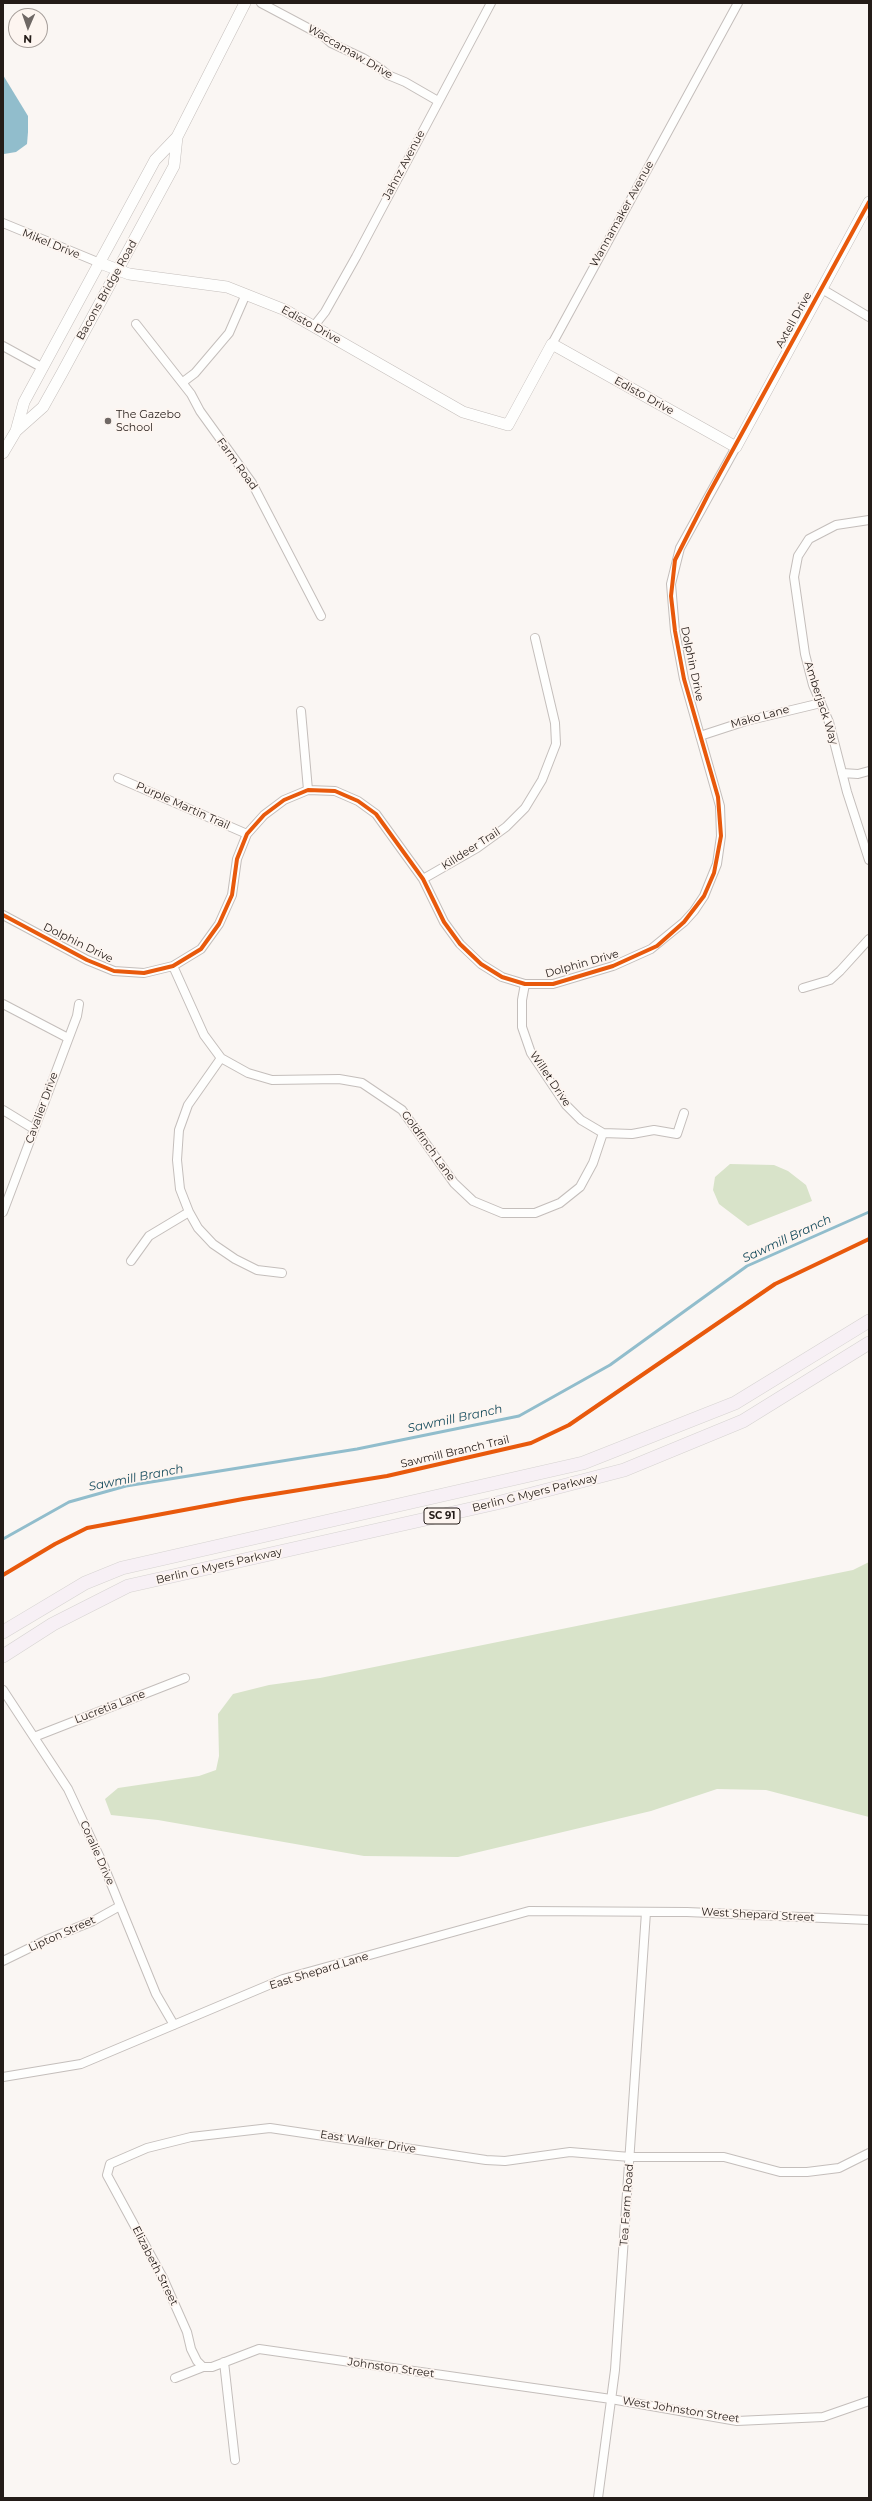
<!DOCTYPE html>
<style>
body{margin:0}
#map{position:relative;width:872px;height:2501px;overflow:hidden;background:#faf6f3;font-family:Montserrat,sans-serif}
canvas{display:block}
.frame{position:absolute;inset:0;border:4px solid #241c18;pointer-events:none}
.north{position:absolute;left:8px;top:8px;width:40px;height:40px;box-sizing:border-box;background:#fdf5f0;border:1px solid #a69e9a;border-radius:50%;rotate:182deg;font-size:11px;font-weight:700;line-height:16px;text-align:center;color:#241c18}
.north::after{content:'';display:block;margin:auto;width:14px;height:18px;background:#6f6865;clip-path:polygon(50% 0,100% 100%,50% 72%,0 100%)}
</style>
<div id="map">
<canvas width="872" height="2501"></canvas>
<div class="frame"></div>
<div class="north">N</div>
</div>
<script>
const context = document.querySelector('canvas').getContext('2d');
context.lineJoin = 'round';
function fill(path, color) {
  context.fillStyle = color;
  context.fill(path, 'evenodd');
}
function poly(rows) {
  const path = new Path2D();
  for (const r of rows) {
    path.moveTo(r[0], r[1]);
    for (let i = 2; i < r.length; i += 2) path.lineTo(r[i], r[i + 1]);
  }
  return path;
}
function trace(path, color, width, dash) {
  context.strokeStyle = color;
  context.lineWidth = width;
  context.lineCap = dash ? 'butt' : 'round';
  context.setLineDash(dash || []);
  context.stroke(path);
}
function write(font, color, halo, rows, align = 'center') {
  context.font = font + ' Montserrat,sans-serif';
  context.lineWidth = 3.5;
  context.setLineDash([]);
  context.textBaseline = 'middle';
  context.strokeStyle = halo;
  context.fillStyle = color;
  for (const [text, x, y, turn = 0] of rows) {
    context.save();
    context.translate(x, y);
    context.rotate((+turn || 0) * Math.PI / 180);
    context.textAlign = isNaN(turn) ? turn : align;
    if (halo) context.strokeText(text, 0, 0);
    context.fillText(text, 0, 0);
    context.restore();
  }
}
fill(poly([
 [730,1164,774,1165,788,1171,806,1185,812,1201,748,1226,719,1204,713,1190,715,1177],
 [869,1562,869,1817,766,1790,717,1789,651,1811,458,1857,364,1856,158,1820,111,1815,105,1799,118,1788,199,1776,216,1770,219,1756,218,1714,233,1694,269,1685,320,1678,853,1570]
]), '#d8e3c9');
fill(poly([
 [3,75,28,116,28,132,27,144,16,152,4,154]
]), '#91bdcc');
trace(poly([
 [3,1539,69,1502,126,1486,357,1449,519,1416,610,1365,747,1266,869,1212]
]), '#91bdcc', 3);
const street = poly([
 [261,3,323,36,331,43,363,58,381,69,388,75,405,82,438,101],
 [3,223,100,263],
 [822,289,869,317],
 [136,324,191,394,200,411,252,483,321,616],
 [314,326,325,312,356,257,491,3],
 [552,344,738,3],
 [3,346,43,368],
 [183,382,195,373,229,333,246,294],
 [869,520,836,525,809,539,798,556,794,577,805,654,813,685,829,722,847,792,869,860],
 [301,711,308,790],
 [700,736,746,721,821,703],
 [842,773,858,774,869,771],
 [118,778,247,834],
 [423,879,477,848,506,827,525,808,542,780,556,744,555,723,535,638],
 [3,915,87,960,114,971,144,973,173,966,201,949,219,924,232,895,237,859,247,834,264,815,284,800,308,790,335,791,358,801,376,814,423,879,444,922,460,944,481,964,502,977,525,984,553,984,613,966,651,949,684,922,694,911,704,896,717,864,721,836,720,806,684,679,675,631,671,584,680,548,736,447],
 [173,966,204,1035,221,1058,248,1073,272,1080,339,1079,362,1083,402,1110,454,1183,473,1201,502,1213,535,1213,560,1203,580,1187,593,1163,603,1133],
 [525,984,522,1000,522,1027,531,1053,566,1105,581,1120,603,1133,632,1134,654,1130,677,1134,684,1113],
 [803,988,830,980,840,971,869,939],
 [3,1004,68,1038],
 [221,1058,188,1105,179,1130,177,1160,180,1189,189,1212,198,1228,213,1244,235,1259,257,1270,282,1273],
 [3,1110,34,1129],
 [3,1212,77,1016,79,1004],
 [131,1261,149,1236,189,1212],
 [3,1690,68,1789,103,1864,156,1994,174,2025],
 [34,1737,185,1678],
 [3,1961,46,1940,93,1921,120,1906],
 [3,2077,81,2064,283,1979,529,1911,687,1912,869,1920],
 [224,2362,235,2460],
 [203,2367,197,2361,191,2349,187,2332,163,2278,107,2175,110,2164,147,2148,191,2137,270,2128,486,2160,505,2161,570,2152,630,2157,724,2157,780,2172,807,2172,839,2168,869,2153],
 [175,2378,203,2367,212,2367,259,2349,611,2399,737,2421,823,2417,869,2401],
 [598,2498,615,2370,646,1912]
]);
const secondary = poly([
 [100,263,129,274,227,287,285,310,463,412,508,425,552,344,736,447,869,202],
 [16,431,43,407,62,373,174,166,177,137],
 [3,453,16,431,24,402,155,160,177,137,245,3]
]);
const primary = poly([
 [3,1632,85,1583,122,1568,583,1463,735,1403,869,1321],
 [3,1656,53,1624,128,1586,497,1503,624,1470,743,1421,869,1343]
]);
trace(street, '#c4bebb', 10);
trace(secondary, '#c4bebb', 12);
trace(primary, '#d6d3d1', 14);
trace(street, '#fefefd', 8);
trace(secondary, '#fefefd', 11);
trace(primary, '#f7f0f5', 13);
trace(poly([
 [3,915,87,960,114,971,144,973,173,966,201,949,219,924,232,895,237,859,247,834,264,815,284,800,308,790,335,791,358,801,376,814,423,879,444,922,460,944,481,964,502,977,525,984,553,984,613,966,657,946,684,922,704,896,714,873,721,836,718,797,684,679,675,631,671,596,675,560,708,495,869,202],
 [3,1575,55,1544,87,1528,243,1499,387,1476,531,1443,569,1425,775,1284,869,1239]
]), '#e8590c', 4);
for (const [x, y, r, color] of [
 [108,421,4,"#6f6865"]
]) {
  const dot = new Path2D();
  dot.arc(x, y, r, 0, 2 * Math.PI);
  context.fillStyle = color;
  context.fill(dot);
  trace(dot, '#fdf5f0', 1.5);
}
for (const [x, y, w] of [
 [442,1516,36]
]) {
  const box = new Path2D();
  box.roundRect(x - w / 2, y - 8, w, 16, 3);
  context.fillStyle = '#fdf5f0';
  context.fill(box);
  trace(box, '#241c18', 1);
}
write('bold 10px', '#241c18', null, [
 ["SC 91",442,1516]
]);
write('11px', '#241c18', '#fdf5f0', [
 ["Waccamaw Drive",350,52,30],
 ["Jahnz Avenue",404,165,-62],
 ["Wannamaker Avenue",622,214,-61],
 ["Mikel Drive",51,244,22],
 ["Bacons Bridge Road",107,290,-61],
 ["Axtell Drive",794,320,-61],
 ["Edisto Drive",311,325,29],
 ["Edisto Drive",644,396,29],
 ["Farm Road",237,464,54],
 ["Dolphin Drive",692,664,78],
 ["Amberjack Way",821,703,72],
 ["Mako Lane",760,717,-15],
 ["Purple Martin Trail",183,806,24],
 ["Killdeer Trail",471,849,-33],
 ["Dolphin Drive",78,943,26],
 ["Dolphin Drive",582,964,-16],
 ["Willet Drive",550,1079,56],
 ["Cavalier Drive",42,1108,-70],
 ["Goldfinch Lane",428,1146,54],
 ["Sawmill Branch Trail",455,1452,-13],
 ["Berlin G Myers Parkway",535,1493,-14],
 ["Berlin G Myers Parkway",219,1566,-13],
 ["Lucretia Lane",110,1707,-21],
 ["Coralie Drive",97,1853,66],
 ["West Shepard Street",758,1915,3],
 ["Lipton Street",62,1934,-24],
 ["East Shepard Lane",319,1971,-17],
 ["East Walker Drive",368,2142,9],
 ["Tea Farm Road",627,2205,-86],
 ["Elizabeth Street",155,2266,63],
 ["Johnston Street",391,2368,8],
 ["West Johnston Street",681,2410,9]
]);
write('11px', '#241c18', '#fdf5f0', [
 ["The Gazebo",116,415],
 ["School",116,428]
], 'left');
write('italic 12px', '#10485a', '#fdf5f0', [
 ["Sawmill Branch",787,1239,-25],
 ["Sawmill Branch",455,1419,-12],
 ["Sawmill Branch",136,1478,-11]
]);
</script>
